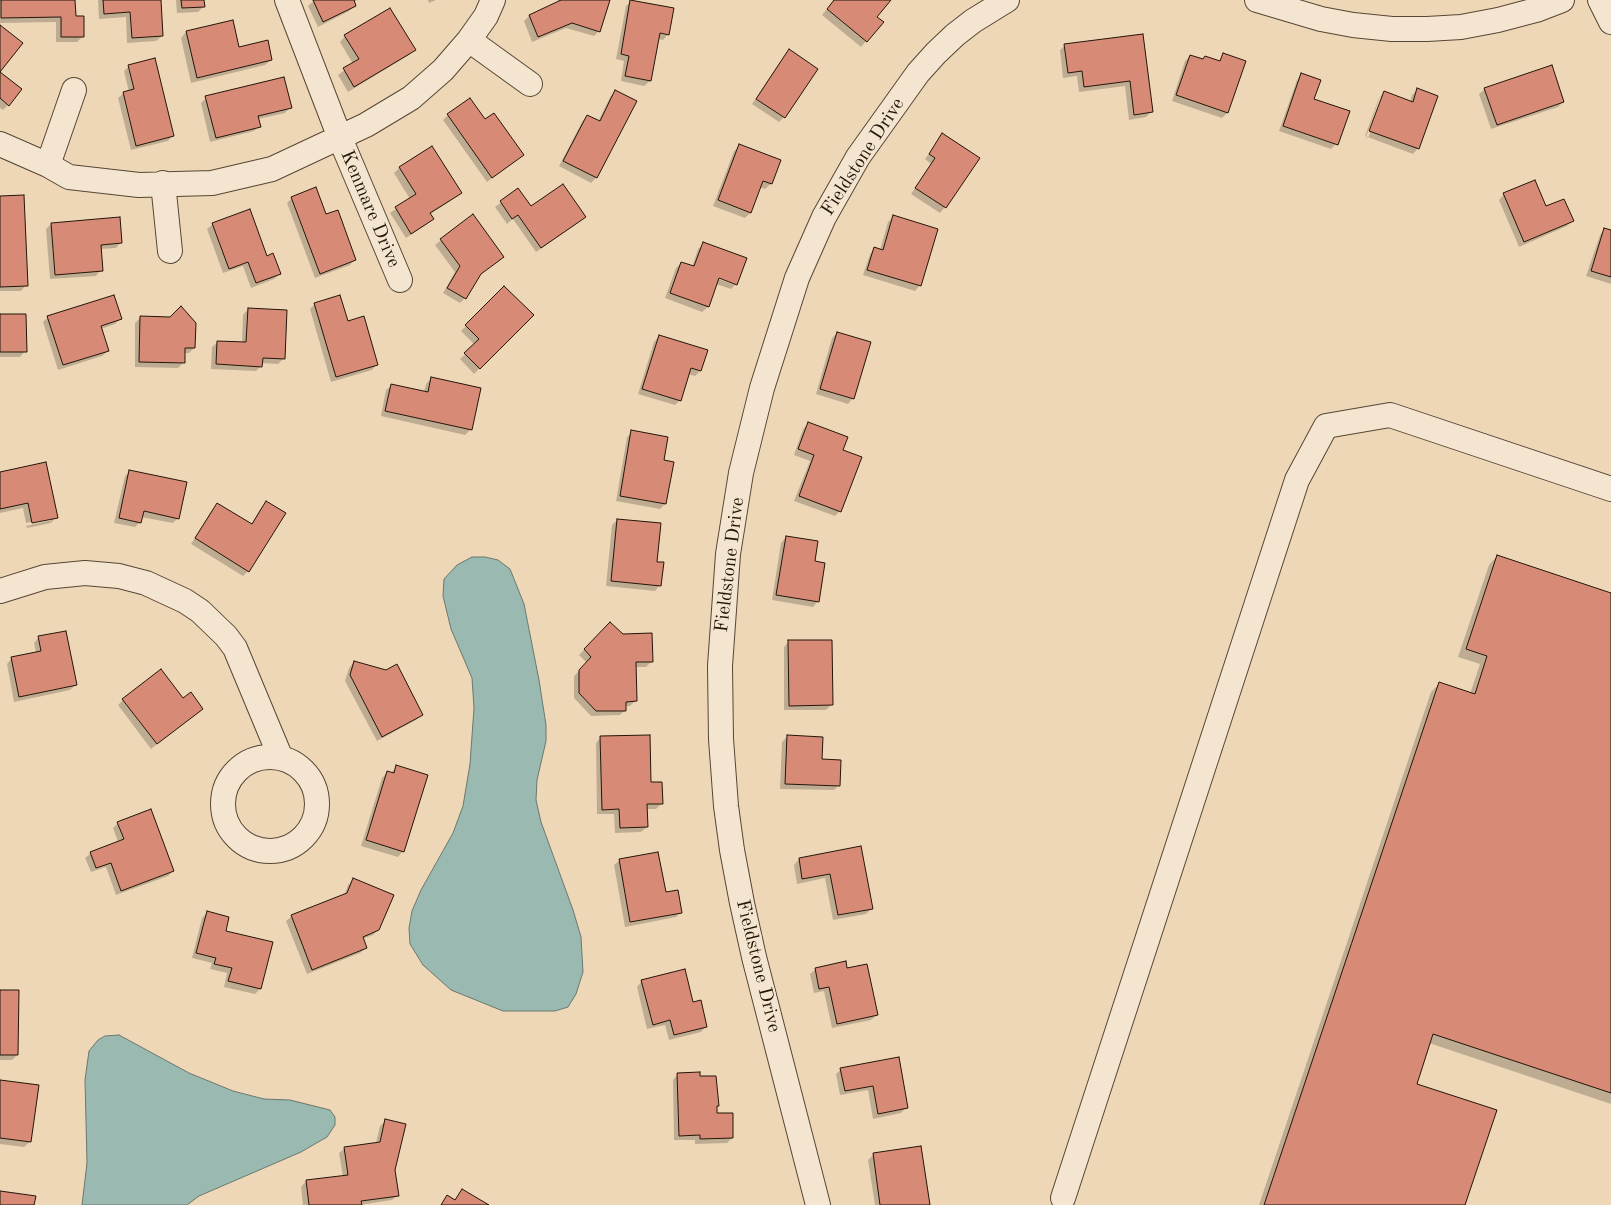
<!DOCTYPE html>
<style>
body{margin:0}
canvas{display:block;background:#eed7b6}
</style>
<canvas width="1611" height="1205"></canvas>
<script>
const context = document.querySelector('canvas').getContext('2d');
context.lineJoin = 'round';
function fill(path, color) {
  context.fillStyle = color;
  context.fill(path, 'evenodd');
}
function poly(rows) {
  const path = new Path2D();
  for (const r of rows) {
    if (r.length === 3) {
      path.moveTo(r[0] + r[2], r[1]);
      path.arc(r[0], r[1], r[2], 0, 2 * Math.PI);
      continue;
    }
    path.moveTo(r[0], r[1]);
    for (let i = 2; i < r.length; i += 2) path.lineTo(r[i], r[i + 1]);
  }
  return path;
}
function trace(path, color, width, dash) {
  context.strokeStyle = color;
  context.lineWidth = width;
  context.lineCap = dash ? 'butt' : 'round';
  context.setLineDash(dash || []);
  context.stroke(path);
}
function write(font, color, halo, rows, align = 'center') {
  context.font = font + ' "Old Standard TT",serif';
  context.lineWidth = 4;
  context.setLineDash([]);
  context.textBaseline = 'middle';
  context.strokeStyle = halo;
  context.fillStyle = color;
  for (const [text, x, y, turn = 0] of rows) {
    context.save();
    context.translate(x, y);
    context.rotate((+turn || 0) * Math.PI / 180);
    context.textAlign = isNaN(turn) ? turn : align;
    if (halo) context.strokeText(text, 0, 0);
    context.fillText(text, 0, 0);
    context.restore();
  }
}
const water = poly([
 [472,557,485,557,498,560,510,569,524,604,539,680,546,725,546,741,537,780,536,800,541,822,573,910,581,937,583,972,576,994,568,1007,555,1011,503,1011,451,990,423,965,410,944,409,928,412,911,421,890,453,833,463,806,470,764,474,708,472,678,451,629,443,596,444,579,457,565,472,557],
 [119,1035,189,1073,233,1091,264,1099,290,1100,330,1110,335,1117,335,1125,327,1137,301,1152,199,1196,187,1205,82,1205,87,1163,85,1080,89,1051,98,1040,105,1036,119,1035]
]);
fill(water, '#99b9b1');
trace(water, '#6a786e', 1);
fill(poly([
 [0,0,74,0,74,17,83,36,77,42,56,42,56,22,0,23],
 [98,0,160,0,162,36,156,41,127,43,126,17,99,19],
 [176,0,203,0,203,7,198,12,177,13],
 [315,0,358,0,353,2,355,6,349,11,318,27,308,6],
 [428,0,436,0,429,3],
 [558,0,609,0,599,31,594,36,566,28,532,42,524,21,529,16,557,4],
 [834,0,889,0,875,17,882,23,861,47,822,15],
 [631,1,668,34,663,40,658,39,650,81,644,86,621,81,624,61,616,59,626,6],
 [186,32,238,49,271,60,265,65,191,83,181,38],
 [1142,35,1151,112,1146,117,1129,120,1125,86,1079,92,1077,76,1063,78,1060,50,1065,45],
 [345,36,415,50,409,55,348,92,338,75,353,64,340,42],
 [789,50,784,117,779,122,752,104,784,56],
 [1223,55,1227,113,1222,118,1172,101,1185,61,1190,56,1202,60,1218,62],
 [129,66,173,135,168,141,131,150,118,98,124,93,129,92,124,71],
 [0,73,8,105,3,110,0,108],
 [1302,75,1336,144,1331,149,1279,131,1297,80],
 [1485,89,1563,102,1558,107,1491,129,1479,94],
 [1417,90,1418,148,1413,154,1365,136,1379,98,1384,93,1410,102,1412,95],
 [1380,97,1383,97,1368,138,1366,137],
 [616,91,635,101,596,178,591,183,559,166,582,122,587,116,598,122,610,97],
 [206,98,290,107,285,113,258,119,259,126,254,131,210,142,201,103],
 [448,115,485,121,523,155,487,182,443,120],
 [942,135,945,207,940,213,911,194,931,164,925,159],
 [740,146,779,161,771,184,765,189,760,187,750,213,745,218,713,206,734,151],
 [432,148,460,193,455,198,429,215,432,219,427,224,406,238,390,213,410,199,394,173,399,168],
 [518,190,531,208,579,222,536,252,513,219,507,224,495,207],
 [1504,194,1545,208,1572,221,1567,226,1519,247,1499,200],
 [0,197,26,285,21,291,0,291],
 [292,198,325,216,355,259,350,265,315,278,287,203],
 [472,216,503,257,478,276,465,298,460,303,443,293,455,272,435,245],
 [894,216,920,285,915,291,863,275,870,254,875,249,880,250,888,222],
 [51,224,121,242,116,248,100,249,101,270,96,276,50,279,46,229],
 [213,224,267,257,280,274,274,279,251,288,243,266,223,273,207,229],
 [1605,229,1611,231,1611,284,1586,276,1600,235],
 [704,244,745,259,735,285,735,283,714,275,713,277,735,285,731,289,716,284,708,307,702,312,665,298,676,268,682,263,692,267,698,249],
 [504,288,532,315,474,374,460,359,475,345,461,331],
 [315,304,347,323,377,364,372,370,331,382,310,309],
 [248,309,284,358,278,364,261,363,261,366,256,371,211,369,212,347,218,342,242,343,243,315],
 [0,316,25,351,20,357,0,357],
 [48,317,120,319,115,324,101,329,108,351,102,356,58,370,43,322],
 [141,317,194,348,189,353,183,353,183,363,178,368,135,367,135,323],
 [837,333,853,398,848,404,816,394,832,338],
 [659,336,700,371,695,376,688,374,680,400,675,405,638,394,654,342],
 [431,378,471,429,465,435,381,416,386,390,392,385,424,392,426,384],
 [809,423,842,450,840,511,835,516,794,501,810,461,794,455,803,429],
 [632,432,663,461,665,504,660,509,616,501,627,437],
 [130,471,178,518,173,523,141,517,140,522,135,527,114,523,125,476],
 [0,473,56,517,51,523,27,528,26,526,52,520,52,518,26,523,23,508,0,513],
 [267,503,248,571,243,576,191,544,212,510,218,504,251,525,261,508],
 [617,520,655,563,660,585,655,591,606,586,612,525],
 [786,537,814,562,818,601,813,607,772,600,781,543],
 [1497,556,1611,594,1611,1104,1429,1043,1415,1084,1464,1205,1259,1205,1431,692,1439,684,1470,694,1480,664,1458,657,1489,565],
 [610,623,652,661,646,667,635,667,635,701,630,706,625,706,625,710,620,715,591,716,574,698,574,676,587,663,579,655],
 [39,637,76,685,70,690,14,702,7,664,12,658,36,653,34,643],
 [789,641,832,704,826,710,784,710,784,647],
 [354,662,422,715,416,720,377,741,345,681,349,668],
 [123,700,183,700,196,714,151,749,118,705],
 [601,737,650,783,661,804,656,809,646,809,647,827,641,832,615,833,614,814,597,814,596,743],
 [787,737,821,761,839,785,834,790,780,789,782,742],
 [397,766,403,851,398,857,361,846,382,778,388,772,391,773],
 [118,823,173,871,168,876,116,895,106,867,91,872,85,858,91,853,118,842,113,828],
 [860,848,872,908,866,914,833,920,825,878,797,884,794,865,799,859],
 [620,860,665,894,681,912,676,917,625,927,614,865],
 [353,880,378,930,373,935,362,939,366,948,360,953,307,974,286,921,292,916,344,896,348,885],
 [207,913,224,932,271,943,260,989,255,994,224,987,227,973,210,969,212,963,192,958,202,918],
 [816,969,846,969,877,1015,871,1020,832,1028,824,991,814,993,810,974],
 [642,981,692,1004,706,1026,701,1032,669,1040,665,1025,647,1029,637,987],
 [0,992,17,1055,12,1060,0,1060],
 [898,1058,906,1108,901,1113,873,1119,868,1090,840,1095,836,1074,841,1069],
 [678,1074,699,1077,718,1105,716,1107,716,1115,732,1138,727,1143,695,1144,695,1140,674,1140,673,1080],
 [0,1081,30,1142,24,1147,0,1144],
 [386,1120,398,1195,392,1200,360,1205,303,1205,301,1187,306,1181,343,1177,339,1153,345,1148,376,1143,380,1126],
 [873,1155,929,1205,875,1205,868,1160]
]), '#0003');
const building = poly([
 [1,0,75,0,76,16,84,16,84,37,61,37,61,17,1,18,1,0],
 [103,0,161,0,163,36,132,38,130,12,104,14,103,0],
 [181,0,204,0,205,7,182,8,181,0],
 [313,0,354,0,356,6,323,22,313,0],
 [561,0,610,0,600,32,572,23,538,37,529,15,561,0],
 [630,0,674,8,669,35,660,33,651,81,625,76,629,56,621,54,630,0],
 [834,0,891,0,877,17,884,22,867,42,827,9,834,0],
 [390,8,416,50,354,87,343,68,359,59,344,35,390,8],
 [233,20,239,47,268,40,272,60,197,78,186,31,233,20],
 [0,25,23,43,0,72,22,89,9,106,0,98,0,25],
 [1143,34,1153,112,1134,115,1130,81,1084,87,1082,71,1068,73,1064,44,1143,34],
 [789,49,818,69,785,118,756,99,789,49],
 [1223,53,1246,61,1228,113,1176,95,1190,55,1203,59,1205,56,1220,61,1223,53],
 [155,58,174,136,136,146,123,92,134,89,128,65,155,58],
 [1552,65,1564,102,1497,125,1484,88,1552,65],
 [1301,73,1321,80,1314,99,1350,111,1338,145,1283,126,1301,73],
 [284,77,292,108,258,116,261,127,216,138,205,96,284,77],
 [1417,88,1438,96,1419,149,1369,131,1384,91,1413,102,1417,88],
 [615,90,637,101,597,178,563,161,587,115,600,121,615,90],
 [470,98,485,119,494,113,524,155,492,178,447,114,470,98],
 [942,133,980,158,946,208,915,188,935,158,929,154,942,133],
 [739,144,781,160,772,184,763,181,751,213,718,200,739,144],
 [432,146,462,193,430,213,434,219,411,234,395,207,416,194,399,167,432,146],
 [1535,180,1546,206,1564,199,1574,221,1524,242,1503,193,1535,180],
 [563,184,586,217,541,248,518,215,512,219,500,201,518,188,531,206,563,184],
 [316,187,326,214,338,210,356,260,320,274,291,197,316,187],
 [24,195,28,286,0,287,0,196,24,195],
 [250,209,267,256,273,253,281,274,256,283,248,262,229,269,212,223,250,209],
 [473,214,504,257,481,274,466,299,447,288,460,266,440,239,473,214],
 [893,215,938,229,921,286,867,270,874,247,883,250,893,215],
 [120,217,122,243,101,245,103,271,55,275,51,223,120,217],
 [1604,228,1611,230,1611,277,1591,271,1604,228],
 [703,242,747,258,737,285,719,278,709,307,670,293,681,262,694,266,703,242],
 [504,286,534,315,480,369,464,353,479,339,465,325,504,286],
 [114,295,122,319,101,326,109,351,63,365,47,316,114,295],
 [340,295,348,321,364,316,378,365,336,377,314,303,340,295],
 [181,306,196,323,195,348,185,348,185,363,139,362,140,316,170,317,181,306],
 [248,308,287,310,285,359,263,358,262,367,216,364,217,341,246,342,248,308],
 [0,314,26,314,27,352,0,352,0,314],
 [837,332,871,342,854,399,820,389,837,332],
 [659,335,708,350,701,371,691,368,681,401,642,389,659,335],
 [431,377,481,388,472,430,385,411,391,384,428,392,431,377],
 [808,422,848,437,843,450,862,457,841,512,799,496,814,455,798,449,808,422],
 [631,430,668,437,664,460,674,462,666,504,620,496,631,430],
 [46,462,58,518,32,523,28,503,0,509,0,472,46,462],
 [129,470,187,482,179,519,144,511,141,523,119,518,129,470],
 [266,501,286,513,249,572,195,538,217,503,252,524,266,501],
 [617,519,661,523,657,562,664,562,661,586,611,581,617,519],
 [786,536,818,541,815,561,825,563,819,602,776,595,786,536],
 [1497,555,1611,593,1611,1093,1433,1034,1417,1084,1497,1110,1465,1205,1264,1205,1439,682,1475,694,1487,656,1466,649,1497,555],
 [610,622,623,634,652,633,653,662,636,662,637,701,626,702,626,711,596,711,579,693,579,670,591,657,584,649,610,622],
 [66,631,77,685,19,697,11,657,41,651,38,636,66,631],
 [788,640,832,640,833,705,789,706,788,640],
 [354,661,386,670,397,664,423,715,382,737,350,675,354,661],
 [161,669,183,698,191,692,203,709,157,744,122,699,161,669],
 [650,735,651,782,662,782,663,804,647,804,648,827,620,828,619,809,602,810,600,736,650,735],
 [787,735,823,737,822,759,841,760,840,786,785,784,787,735],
 [396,765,428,775,404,852,366,840,387,771,394,773,396,765],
 [151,809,174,871,121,891,111,863,96,868,90,852,124,839,117,822,151,809],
 [861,846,873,909,838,915,830,874,802,879,799,858,861,846],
 [658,852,666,892,678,890,682,913,630,922,619,859,658,852],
 [353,878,394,895,379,930,363,937,367,948,312,970,291,915,347,893,353,878],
 [207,911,229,917,226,931,273,942,261,989,228,981,232,968,214,964,216,958,196,953,207,911],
 [846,961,847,968,867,964,878,1015,837,1024,829,987,819,989,815,968,846,961],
 [685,969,693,1002,701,1000,707,1027,674,1035,670,1020,653,1025,641,980,685,969],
 [0,990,19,990,18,1055,0,1055,0,990],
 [899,1057,908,1108,878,1114,873,1086,845,1091,840,1068,899,1057],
 [700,1072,700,1076,716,1076,719,1106,717,1106,717,1113,733,1113,733,1138,700,1139,700,1135,679,1136,677,1073,700,1072],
 [0,1080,39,1085,31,1142,0,1138,0,1080],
 [385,1119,406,1124,395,1170,399,1196,361,1201,362,1205,309,1205,306,1180,348,1175,344,1147,380,1142,385,1119],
 [921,1146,930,1205,880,1205,873,1153,921,1146],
 [462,1189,489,1205,441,1205,447,1195,455,1200,462,1189],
 [0,1191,36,1196,34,1205,0,1205,0,1191]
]);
fill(building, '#d78a75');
trace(building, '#231609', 1);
const street = poly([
 [287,0,340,138,400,280],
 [1257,0,1321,19,1353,25,1392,29,1427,29,1461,27,1498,20,1536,10,1562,0],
 [1600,0,1611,22],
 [469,40,530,84],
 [0,144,48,165,69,177,139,185,212,183,272,169,366,125,411,98,443,70,469,40,486,16,493,0],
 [48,165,74,90],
 [163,183,170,251],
 [0,591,45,577,85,573,119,576,146,583,185,601,200,611,226,636,235,648,280,756],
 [270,804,47],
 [1063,1198,1297,480,1326,426,1390,415,1611,489],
 [818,1205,754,957,742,903,732,850,726,806,721,739,720,666,728,554,741,473,762,388,797,278,824,217,858,157,918,73,936,53,955,35,973,21,1007,0]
]);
trace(street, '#564634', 26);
trace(street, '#f4e5d0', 24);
write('19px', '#231609', '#f4e5d0', [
 ["Fieldstone Drive",863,157,-57],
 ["Kenmare Drive",370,209,67],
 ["Fieldstone Drive",730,565,-83],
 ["Fieldstone Drive",758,966,76]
]);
</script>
